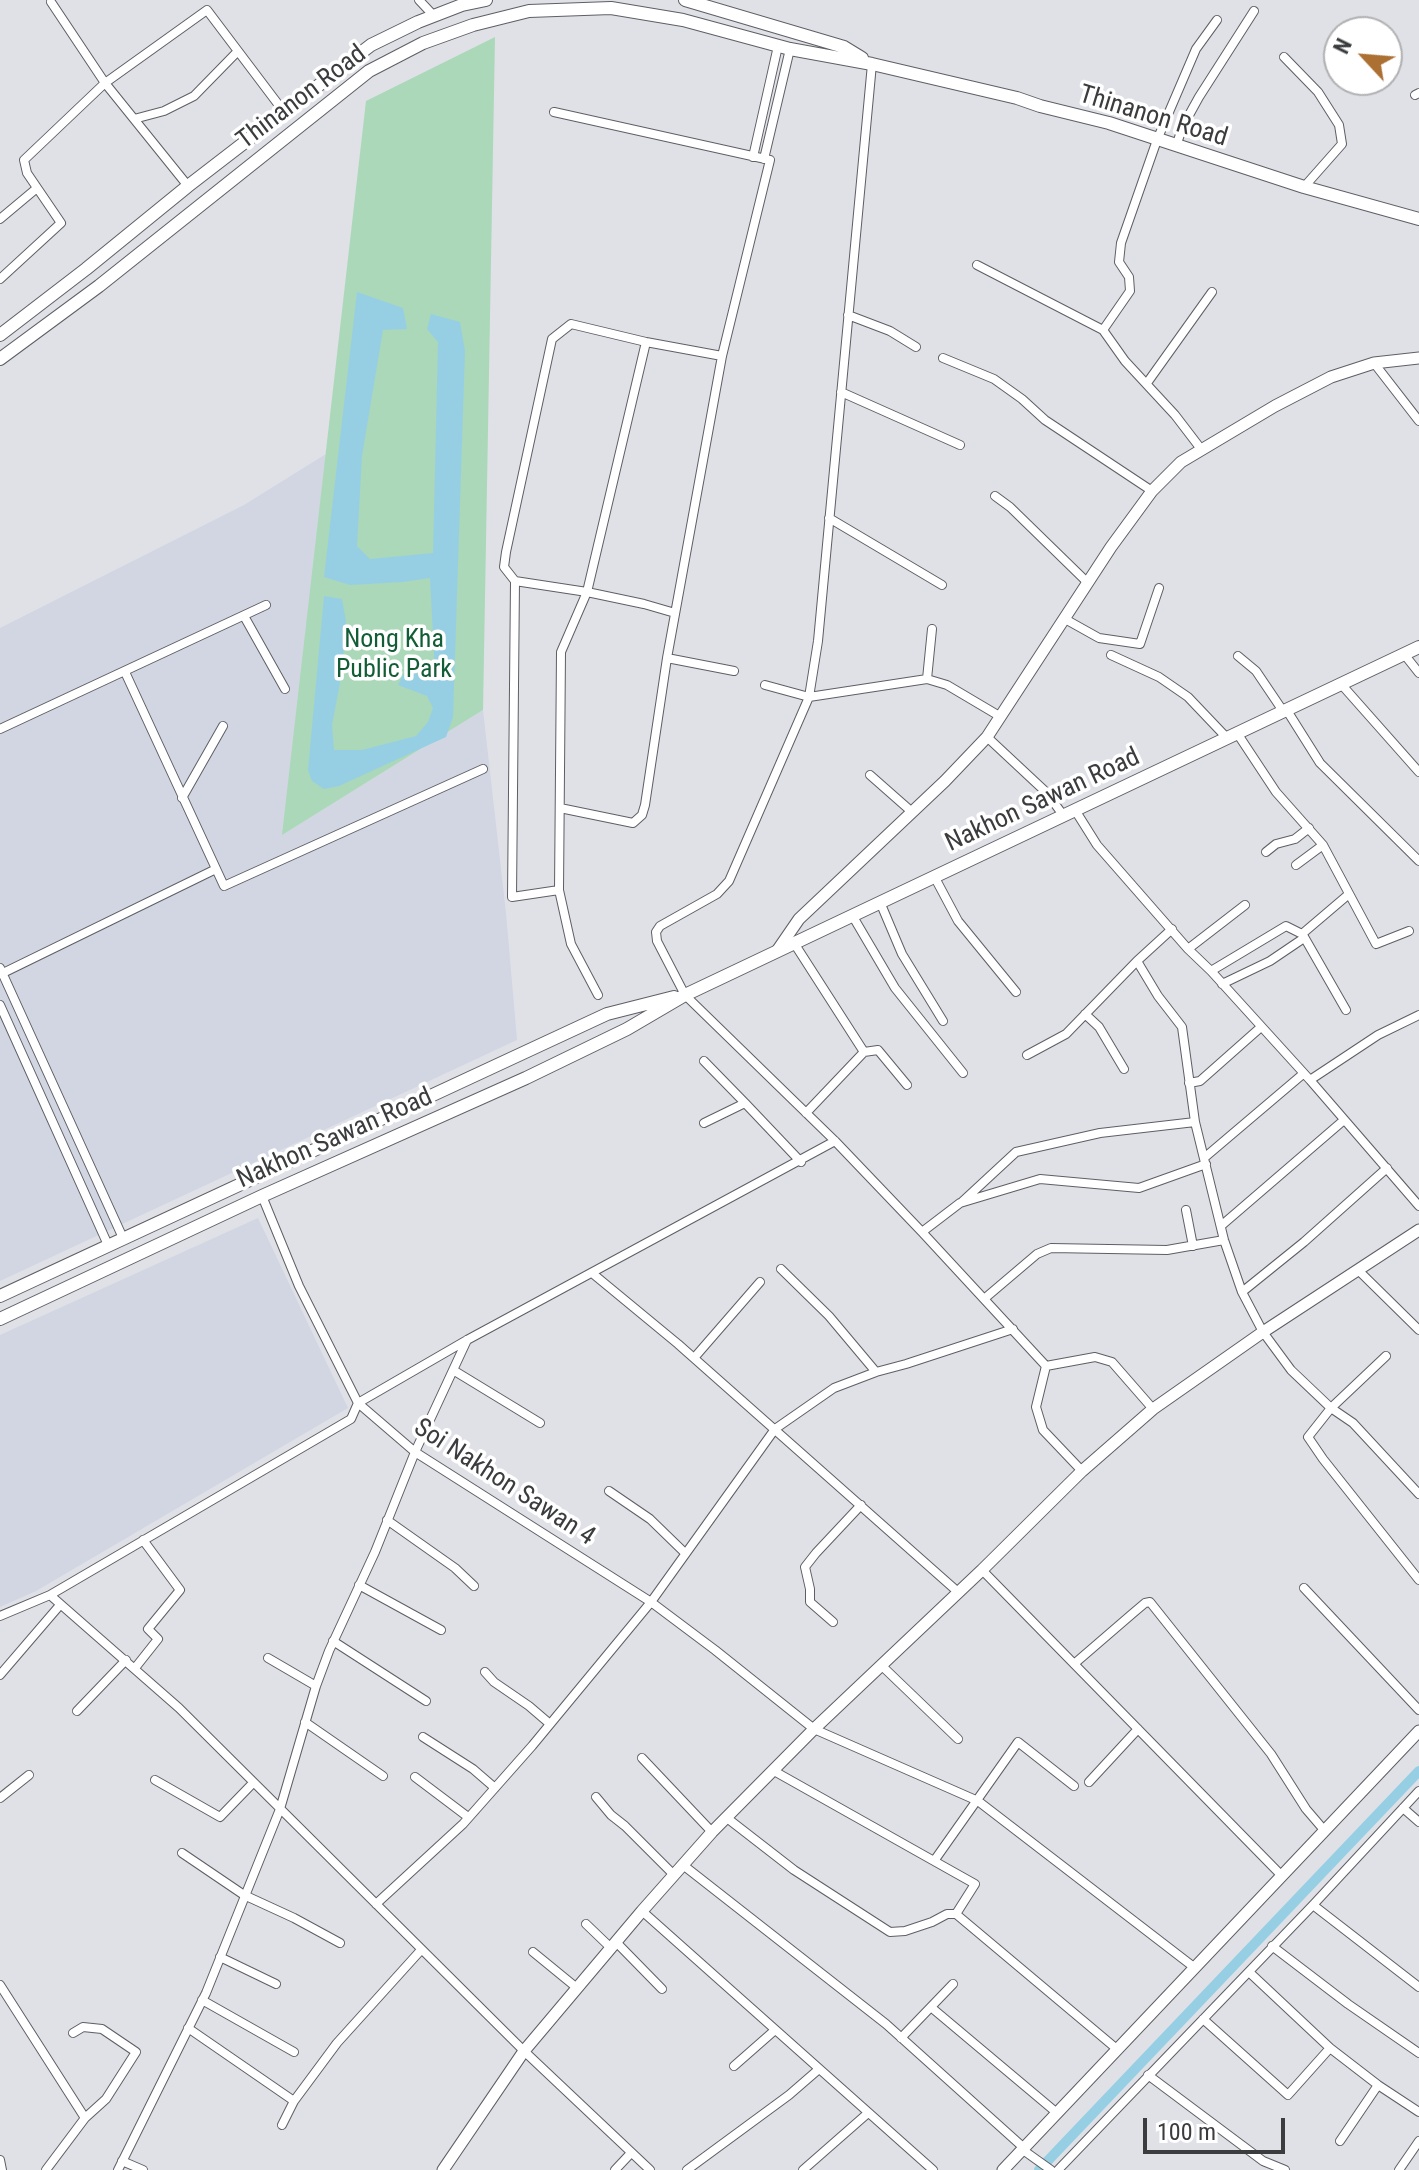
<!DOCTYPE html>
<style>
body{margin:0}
#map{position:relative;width:1419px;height:2170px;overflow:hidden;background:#dfe1e7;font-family:"Roboto Condensed",sans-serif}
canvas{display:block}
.north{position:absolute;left:1323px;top:16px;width:80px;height:80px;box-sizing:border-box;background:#fff;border:2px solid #b1b1b2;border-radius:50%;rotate:296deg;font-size:22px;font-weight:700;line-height:32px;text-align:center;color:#3b3c3e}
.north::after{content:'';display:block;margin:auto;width:28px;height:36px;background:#ab7032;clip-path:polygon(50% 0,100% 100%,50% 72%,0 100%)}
.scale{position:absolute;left:1143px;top:2118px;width:142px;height:36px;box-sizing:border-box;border:4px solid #3b3c3e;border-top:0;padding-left:10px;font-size:24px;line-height:28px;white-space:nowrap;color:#3b3c3e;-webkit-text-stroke:6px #fff;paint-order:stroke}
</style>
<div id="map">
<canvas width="1419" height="2170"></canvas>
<div class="north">N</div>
<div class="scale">100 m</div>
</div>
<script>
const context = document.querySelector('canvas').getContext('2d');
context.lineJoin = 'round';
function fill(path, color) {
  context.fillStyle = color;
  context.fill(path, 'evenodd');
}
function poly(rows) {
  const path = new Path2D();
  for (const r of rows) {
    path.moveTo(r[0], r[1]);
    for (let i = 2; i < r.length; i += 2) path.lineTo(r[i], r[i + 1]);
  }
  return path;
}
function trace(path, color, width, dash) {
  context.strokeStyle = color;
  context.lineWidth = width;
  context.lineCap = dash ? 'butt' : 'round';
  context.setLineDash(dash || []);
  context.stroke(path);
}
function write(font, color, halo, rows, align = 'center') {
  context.font = font + ' "Roboto Condensed",sans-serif';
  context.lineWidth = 7;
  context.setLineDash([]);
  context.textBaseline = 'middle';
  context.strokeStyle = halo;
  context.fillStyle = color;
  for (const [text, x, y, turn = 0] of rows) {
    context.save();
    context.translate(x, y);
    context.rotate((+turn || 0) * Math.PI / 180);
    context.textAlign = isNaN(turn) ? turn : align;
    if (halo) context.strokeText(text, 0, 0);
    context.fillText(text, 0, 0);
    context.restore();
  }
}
fill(poly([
 [326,454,283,834,483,710,506,913,517,1040,0,1281,0,628,244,505],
 [258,1218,348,1408,36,1591,0,1607,0,1335]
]), '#d1d6e2');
fill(poly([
 [495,37,483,710,282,835,366,101]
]), '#abd8b9');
fill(poly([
 [357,292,403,308,407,329,383,330,362,456,357,546,370,559,433,553,438,342,427,329,431,314,460,322,465,351,453,717,446,737,339,786,324,789,312,781,308,770,324,596,342,599,346,621,342,672,332,725,334,750,362,750,416,736,428,722,433,708,427,696,398,685,407,667,424,679,435,673,430,578,403,582,350,585,324,577]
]), '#96cfe4');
trace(poly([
 [1039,2170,1419,1771]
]), '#96cfe4', 10);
const street = poly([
 [419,0,434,16],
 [51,2,105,83,134,119,164,111,194,96,238,51],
 [1284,57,1318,92,1339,125,1342,144,1304,187],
 [872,64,818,641,809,697,729,881,717,894,660,926,656,932,657,941,685,995,835,1141,922,1232,1046,1366],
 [1415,95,1419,93],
 [554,112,770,160,722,356,667,658,645,805,642,815,633,823,560,808],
 [134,119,188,186],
 [1176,146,1183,126,1199,97,1254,11],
 [753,157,778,46],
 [764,159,790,49],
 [0,219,37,188],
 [977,265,1103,330,1125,361,1175,415,1201,449],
 [0,279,61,223,27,173,24,160,105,83,207,10,284,112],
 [848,315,890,331,916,347],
 [1103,330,1130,291,1129,277,1119,262,1121,243,1157,140,1196,49,1217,20],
 [943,358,994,379,1022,399,1045,420,1152,491],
 [1374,363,1419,421],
 [1147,383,1212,292],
 [841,392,960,445],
 [995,496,1010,507,1088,583],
 [829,518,942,585],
 [515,581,512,897,559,890],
 [675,613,644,604,587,592,515,581,504,567,506,552,552,339,571,324,646,342,722,356],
 [244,616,285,689],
 [1065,619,1099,638,1140,644,1159,588],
 [1404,654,1419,673],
 [1111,655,1159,677,1188,697,1227,738],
 [1238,656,1256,671,1283,711],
 [667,658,734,671],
 [125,672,224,886,483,769],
 [927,679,932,629],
 [1341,684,1419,772],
 [765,685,809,697,927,679,947,685,1001,717],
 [1286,709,1320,763,1419,861],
 [0,729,266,605],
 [1237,733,1276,792,1323,845,1376,944,1409,931],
 [987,737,1047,793,1063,815],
 [870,775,912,812],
 [182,798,223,726],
 [1075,810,1097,845,1188,949,1211,971,1310,1080,1419,1206],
 [1266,852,1276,844,1295,839,1309,828],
 [1296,865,1323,845],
 [934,876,958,921,1016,992],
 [880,902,902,954,943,1021],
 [852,915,895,988,963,1073],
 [1303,935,1346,1010],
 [794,943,864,1052,878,1050,907,1085],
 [1188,949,1245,905],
 [1137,961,1158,996,1182,1027,1195,1122,1224,1240,1242,1292,1263,1332,1291,1370,1331,1408,1353,1423,1419,1494],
 [0,968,123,1238],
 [1211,971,1286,926,1302,934,1349,894],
 [1,974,216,869],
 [1222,984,1270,961,1304,938],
 [598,995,571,944,559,890,561,652,587,592,646,342],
 [0,1005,108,1245],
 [1085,1014,1099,1027,1124,1069],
 [1027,1055,1066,1034,1137,961,1172,929],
 [704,1061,745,1103],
 [1310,1080,1378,1035,1419,1015],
 [1189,1083,1200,1081,1261,1027],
 [806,1113,864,1052],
 [704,1123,745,1103,801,1162],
 [1204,1158,1303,1074],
 [262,1196,299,1286,358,1403,415,1452,651,1602,715,1650,814,1729,978,1801,1195,1968],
 [962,1202,1016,1152,1100,1133,1195,1122],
 [1186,1210,1193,1246],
 [1222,1225,1344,1120],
 [922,1232,960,1203,1040,1179,1139,1188,1206,1164],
 [781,1269,829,1316,876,1372],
 [1358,1270,1419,1330],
 [592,1273,678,1344,958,1592],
 [1242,1292,1304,1242,1387,1168],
 [984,1299,1037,1254,1051,1248,1167,1250,1224,1240],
 [1386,1356,1331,1408,1308,1437,1323,1459,1419,1580],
 [694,1358,760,1282],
 [453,1370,540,1423],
 [1082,1471,1043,1430,1036,1407,1046,1366,1095,1357,1112,1362,1153,1409],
 [609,1491,650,1519,685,1553],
 [387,1520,455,1568,474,1586],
 [982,1570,1282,1876],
 [359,1585,441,1630],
 [1304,1588,1419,1710],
 [0,1616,50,1595],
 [833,1622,810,1602,810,1589,805,1567,816,1553,861,1505],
 [333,1641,426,1701],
 [268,1658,316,1686],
 [1074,1664,1132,1614,1145,1603,1150,1602,1271,1754,1306,1809,1324,1830],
 [881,1665,958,1739],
 [135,1668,158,1639,148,1629,180,1590,143,1540],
 [485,1672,494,1682,529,1706,550,1724],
 [0,1675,60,1605],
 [77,1711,126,1660],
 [305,1722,383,1776],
 [423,1737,473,1769,495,1788],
 [642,1758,712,1832],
 [774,1771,934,1861,1018,1742,1074,1786],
 [415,1777,468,1817],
 [155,1780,220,1817,253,1783],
 [1089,1782,1138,1729],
 [596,1797,611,1815,625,1826,674,1875],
 [0,1798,29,1775],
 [1403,1808,1419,1822],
 [727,1818,794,1870,890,1932,905,1931,932,1922,947,1914,956,1914],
 [182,1853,244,1895,294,1918,340,1943],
 [934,1861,975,1884,956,1914,1118,2050],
 [683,1865,886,2024,1024,2148],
 [376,1904,463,1824,532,1746,651,1602,775,1429,834,1388,876,1372,906,1364,1013,1329],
 [1313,1905,1419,1987],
 [642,1911,933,2170],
 [586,1924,611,1948],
 [616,1942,662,1989],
 [1272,1946,1348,2004,1419,2053],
 [533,1952,577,1988],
 [220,1957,276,1984],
 [1249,1972,1330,2048,1378,2085,1419,2112],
 [0,1985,85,2118,46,2170],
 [202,2000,294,2052],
 [932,2008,1057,2113],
 [1203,2019,1288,2095,1330,2048],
 [188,2028,294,2101],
 [73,2033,83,2027,102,2029,136,2052,106,2099,85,2118],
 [901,2038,953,1984],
 [734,2066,775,2030],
 [1148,2075,1263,2161,1285,2170],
 [282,2125,294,2101,337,2043,421,1950],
 [1340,2141,1378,2085],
 [1023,2150,1051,2170],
 [0,2160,2,2170],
 [122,2161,143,2170],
 [118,2170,206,1993,280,1809,316,1686,329,1651,375,1552,415,1452,467,1340],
 [615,2170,631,2153],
 [650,2170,524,2051,179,1708,50,1595,351,1419,358,1403,467,1340,835,1141],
 [687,2170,789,2095,819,2069],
 [803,2170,868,2113],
 [1058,2170,1313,1905,1419,1791],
 [1399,2170,1419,2141]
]);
const secondary = poly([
 [777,951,799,919,945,781,987,737,1111,547,1152,491,1181,462,1275,406,1331,377,1374,363,1419,358],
 [443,2170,524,2051,642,1911,712,1832,814,1729,982,1570,1082,1471,1153,1409,1263,1332,1419,1230],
 [1003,2170,1419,1731]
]);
const primary = poly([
 [685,0,844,47,862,58],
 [0,335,86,269,188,186,371,45,418,22,462,5,486,0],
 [0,359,99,286,369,71,423,43,473,25,529,11,611,8,683,20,790,49,872,64,1017,98,1040,106,1109,123,1304,187,1419,219],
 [0,1296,607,1014,674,997],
 [0,1319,262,1196,526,1078,627,1029,685,995,1419,647]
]);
trace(street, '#5e5f64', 10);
trace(secondary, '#5e5f64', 13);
trace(primary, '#5e5f64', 14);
trace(street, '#fff', 8);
trace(secondary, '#fff', 11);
trace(primary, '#fff', 12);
write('26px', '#3b3c3e', '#fff', [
 ["Thinanon Road",302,98,-37],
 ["Thinanon Road",1153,117,17],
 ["Nakhon Sawan Road",1043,801,-25],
 ["Nakhon Sawan Road",335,1139,-24],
 ["Soi Nakhon Sawan 4",504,1483,33]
]);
write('26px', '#135d36', '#fff', [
 ["Nong Kha",394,640],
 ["Public Park",394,670]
]);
</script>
